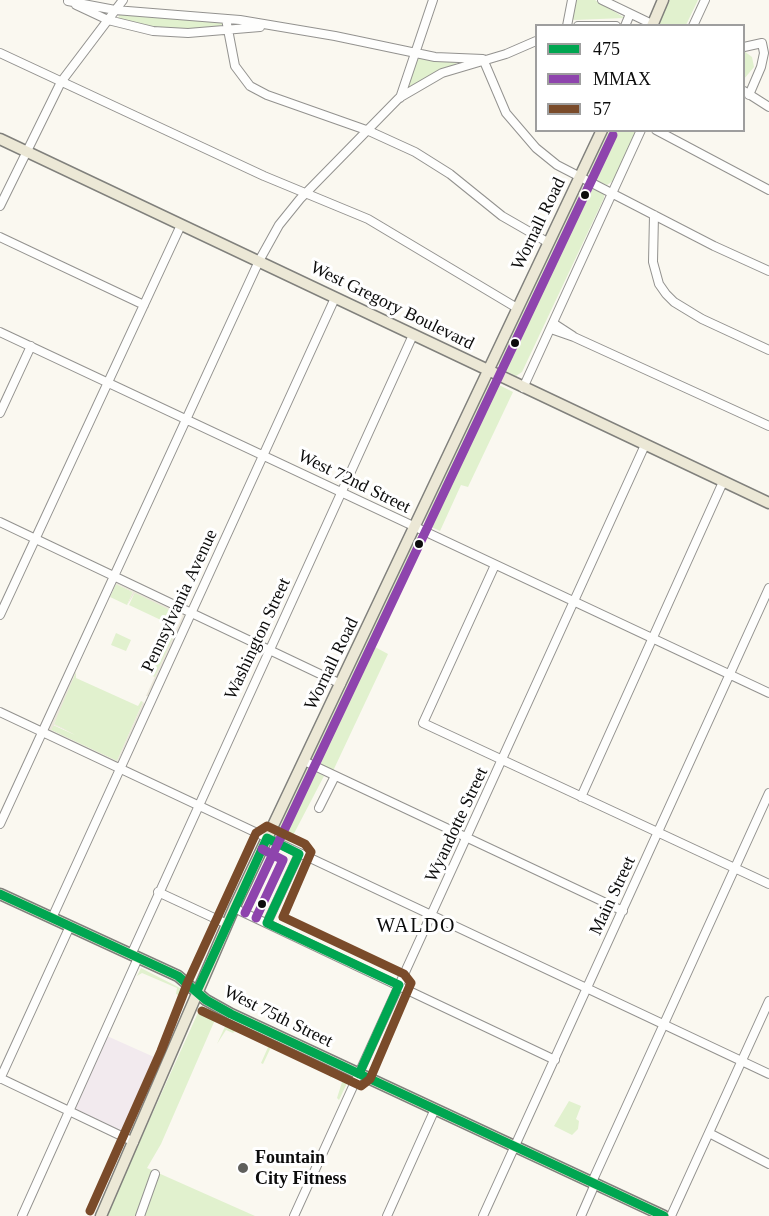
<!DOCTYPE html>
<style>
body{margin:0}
#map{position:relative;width:769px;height:1216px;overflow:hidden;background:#faf8f0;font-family:Georgia,serif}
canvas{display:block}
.legend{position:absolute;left:535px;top:24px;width:210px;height:108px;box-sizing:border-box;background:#fff;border:2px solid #9e9e9e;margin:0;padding:8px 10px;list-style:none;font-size:18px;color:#0c0c0c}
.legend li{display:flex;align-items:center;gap:12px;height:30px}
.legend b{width:30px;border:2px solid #9e9e9e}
</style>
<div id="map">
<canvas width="769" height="1216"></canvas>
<ul class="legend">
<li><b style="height:8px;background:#00a651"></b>475</li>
<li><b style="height:8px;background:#8e44ad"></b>MMAX</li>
<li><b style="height:8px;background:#7a4b2a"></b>57</li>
</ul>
</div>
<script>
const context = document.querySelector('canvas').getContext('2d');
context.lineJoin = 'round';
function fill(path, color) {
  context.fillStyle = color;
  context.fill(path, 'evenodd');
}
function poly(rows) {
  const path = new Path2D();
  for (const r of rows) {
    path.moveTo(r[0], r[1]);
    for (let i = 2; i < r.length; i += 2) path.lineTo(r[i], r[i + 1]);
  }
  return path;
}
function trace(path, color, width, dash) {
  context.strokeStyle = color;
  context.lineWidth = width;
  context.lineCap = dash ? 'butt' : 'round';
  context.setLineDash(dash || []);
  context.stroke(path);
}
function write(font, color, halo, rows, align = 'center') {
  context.font = font + ' Georgia,serif';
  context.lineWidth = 6;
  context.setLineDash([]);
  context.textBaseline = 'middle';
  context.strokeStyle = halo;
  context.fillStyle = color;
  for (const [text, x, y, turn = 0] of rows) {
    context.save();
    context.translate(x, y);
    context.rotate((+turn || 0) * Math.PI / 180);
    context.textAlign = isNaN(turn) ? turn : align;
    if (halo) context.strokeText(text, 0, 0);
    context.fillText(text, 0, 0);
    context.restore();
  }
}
fill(poly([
 [107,1036,163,1061,128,1135,75,1110]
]), '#f2eaee');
fill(poly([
 [574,0,595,0,625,18,574,20,571,17],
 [667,0,698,0,686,25,656,26],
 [120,14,217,20,223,22,224,25,191,30,152,28,117,20],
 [744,51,752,57,754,67,744,79],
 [418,58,455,62,457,63,406,90],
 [607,131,637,131,613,181,607,185,591,178,589,172],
 [587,184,604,193,604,198,522,372,516,376,500,368,498,363,581,188],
 [495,383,513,392,468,487,461,485,440,531,427,525,425,519,488,384],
 [420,535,426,536,375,647,388,654,333,771,311,761,311,758,415,539],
 [116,584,133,592,127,605,110,597],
 [135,592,171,610,167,619,163,621,129,605],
 [116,633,131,640,126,651,111,645],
 [169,636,173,638,155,677,150,675],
 [76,672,76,678,138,706,141,701,143,702,117,761,51,730,53,725,75,735,54,724,56,720,51,726],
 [307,768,324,776,288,845,274,835],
 [141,968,182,989,182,998,164,1047,161,1044,180,996,176,994,177,988,142,973,137,976],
 [201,1006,218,1013,161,1144,147,1168,255,1216,106,1216],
 [228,1020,272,1045,263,1064,261,1063,269,1045,236,1030,233,1033,226,1030,217,1044],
 [285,1049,321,1066,322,1071,285,1054],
 [331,1071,349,1079,339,1100,337,1098,343,1079,334,1075,330,1078],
 [569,1101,581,1106,576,1119,579,1121,578,1129,572,1135,554,1126]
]), '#e1f1ce');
fill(poly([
 [116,581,186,615,149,696,146,696,183,615,172,611,169,619,178,624,172,638,165,633,171,627,163,626,170,610,135,593,127,605,133,592,116,584,104,606],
 [74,672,76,672,54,724,75,734,54,725,51,730,117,761,143,702,145,704,117,763,47,731]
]), '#ebe7db');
const minor = poly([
 [602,0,652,24],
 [68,1,115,10,240,20,335,36,435,57,483,59,506,113,536,148,557,165,714,246,769,271],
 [76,5,108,20,153,31,188,33,260,27],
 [226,19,235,66,250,86,267,95,369,131,415,152,450,174,502,216,549,243],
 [567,26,572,0],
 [578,26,616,26],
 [625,26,630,14],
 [693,26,705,0],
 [744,47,762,43,764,53,761,67,749,95],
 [0,53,264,176,368,219,517,308],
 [744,91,769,107],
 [400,98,433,0],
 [656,130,769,190],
 [0,206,61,82,123,0],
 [654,215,653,262,659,284,666,294,674,302,702,319,769,350],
 [0,237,144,305],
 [553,323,573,336],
 [551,329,574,337,769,426],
 [0,332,769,693],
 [523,388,641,130],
 [0,413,31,346],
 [0,522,341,684],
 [495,565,423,723,769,884],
 [0,615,181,225],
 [0,712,769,1074],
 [304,761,623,911],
 [581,797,723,482],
 [319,808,335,776],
 [0,824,259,261,279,225,300,199,399,98,442,73,506,54,536,41],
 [158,892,227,924],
 [234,908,555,1060],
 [52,918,335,298],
 [267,923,299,854],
 [131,955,413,335],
 [0,1078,134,1142],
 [0,1079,70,926],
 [709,1133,769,1164],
 [592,1182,769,793],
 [22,1216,138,958],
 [140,1216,155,1174],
 [294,1216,645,445],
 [387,1216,435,1109],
 [483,1216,769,588],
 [581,1216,595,1184],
 [671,1216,769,1001]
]);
const major = poly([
 [652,26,663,0],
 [0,139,769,503],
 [0,894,178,976,206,1000,231,1014,664,1216],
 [101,1216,234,908,602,130]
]);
trace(minor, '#93928f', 10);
trace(major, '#80807c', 13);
trace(minor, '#fefefd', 8);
trace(major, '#ece8d6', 10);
trace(poly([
 [0,894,178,976,206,1000,231,1014,664,1216],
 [197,991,267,838,299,854,267,923,399,985,359,1074]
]), '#00a651', 9);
trace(poly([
 [245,913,613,135],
 [256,918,283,860,262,849]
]), '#8e44ad', 9);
trace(poly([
 [186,986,256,833,267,826,305,844,311,852,283,917,404,974,411,983,370,1079,361,1086,202,1011],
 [90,1211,161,1051,186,987]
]), '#7a4b2a', 9);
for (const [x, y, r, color] of [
 [585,195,5,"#0c0c0c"],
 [515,343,5,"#0c0c0c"],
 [419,544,5,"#0c0c0c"],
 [262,904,5,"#0c0c0c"],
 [243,1168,6,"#5f5f5c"]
]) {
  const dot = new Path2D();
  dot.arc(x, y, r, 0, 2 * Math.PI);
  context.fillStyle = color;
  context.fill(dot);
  trace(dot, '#fff', 2);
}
write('18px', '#0c0c0c', '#fff', [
 ["Wornall Road",539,224,-64],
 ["West Gregory Boulevard",392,306,26],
 ["West 72nd Street",354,482,26],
 ["Pennsylvania Avenue",180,601,-65],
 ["Washington Street",258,639,-65],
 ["Wornall Road",332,664,-64],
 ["Wyandotte Street",457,825,-65],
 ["Main Street",613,896,-65],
 ["West 75th Street",278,1017,26]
]);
write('bold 18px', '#0c0c0c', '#fff', [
 ["Fountain",255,1158],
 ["City Fitness",255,1179]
], 'left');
context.letterSpacing = '1.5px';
write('20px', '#0c0c0c', '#fff', [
 ["WALDO",416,927]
]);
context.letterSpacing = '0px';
</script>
